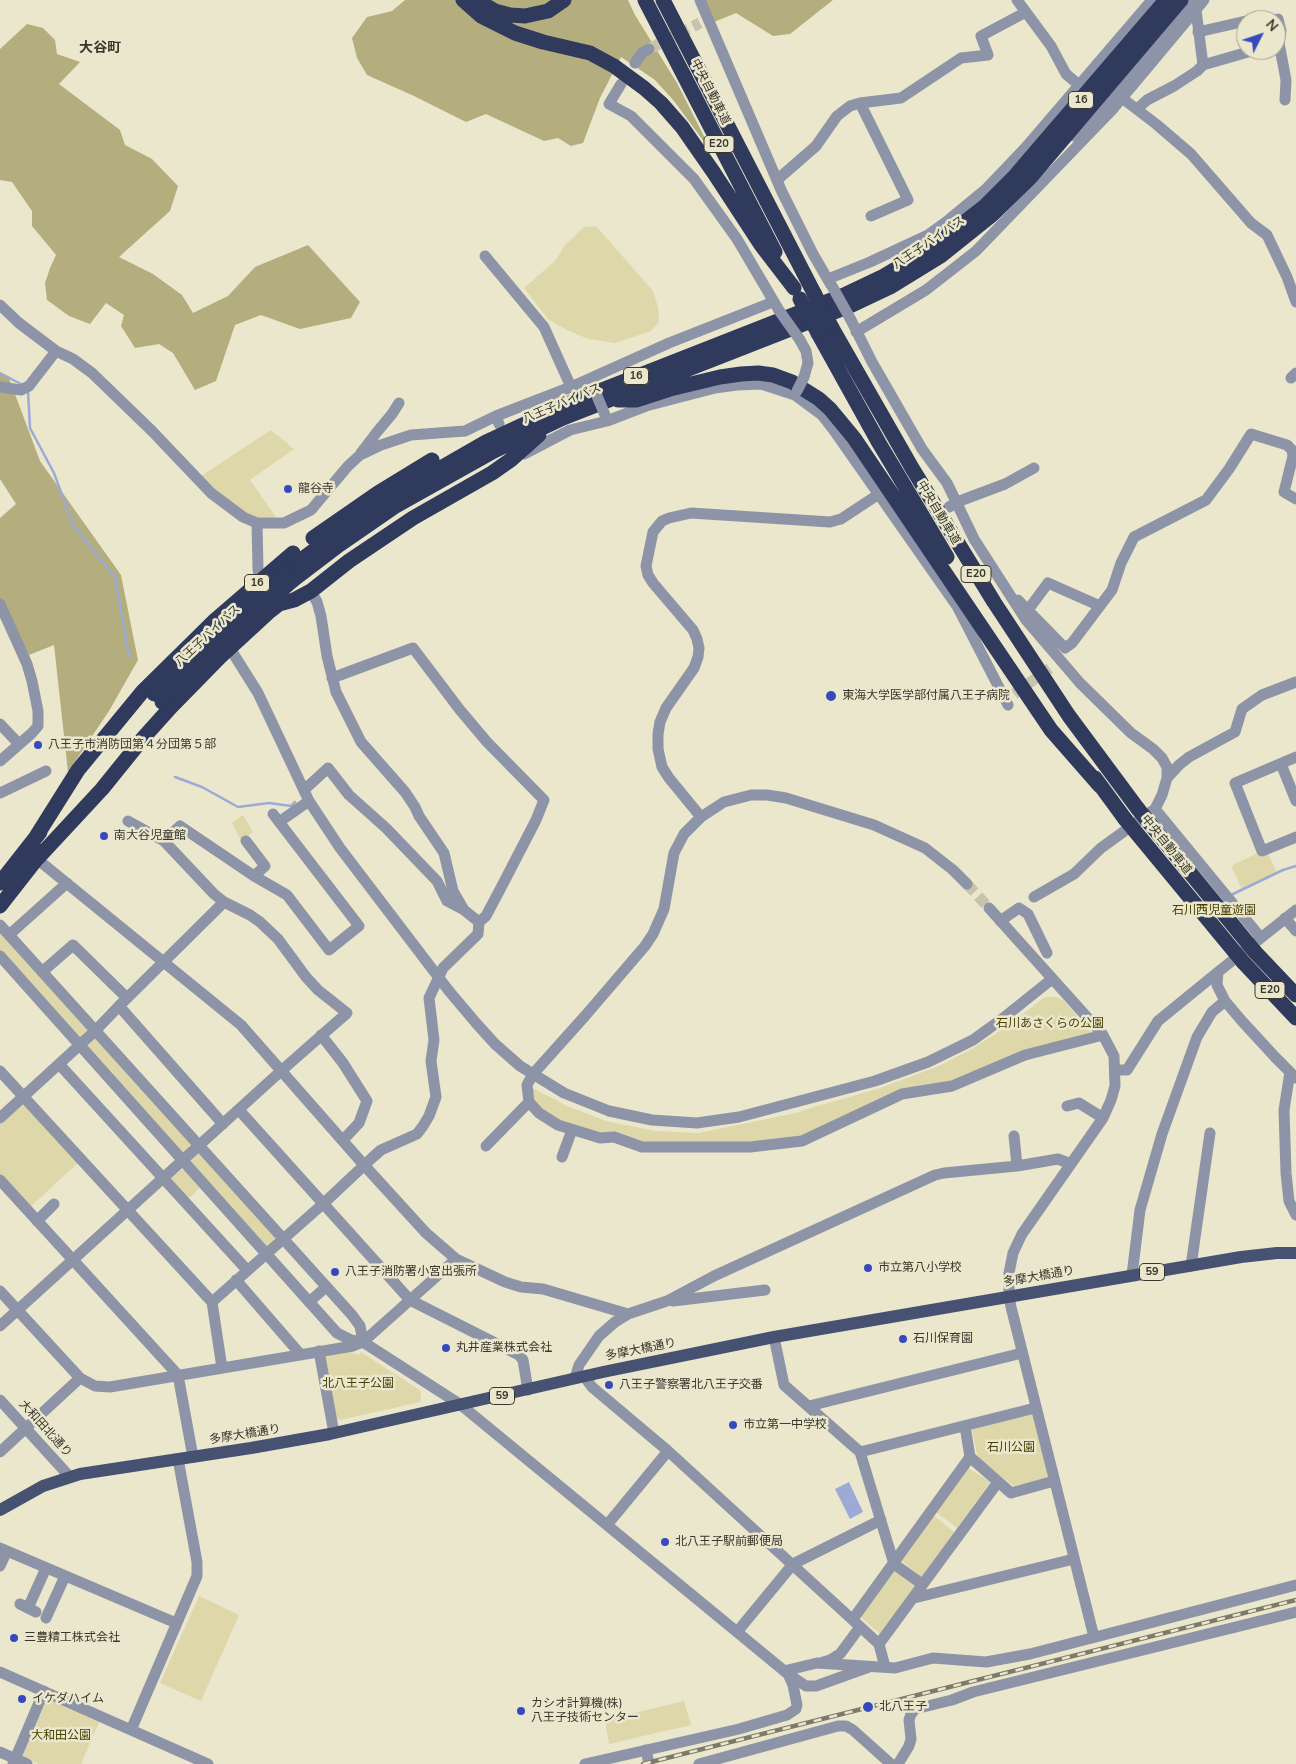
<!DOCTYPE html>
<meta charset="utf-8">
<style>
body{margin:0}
#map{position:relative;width:1296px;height:1764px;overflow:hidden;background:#eae7cd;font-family:"Nunito Sans",sans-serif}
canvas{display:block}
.north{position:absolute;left:1236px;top:10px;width:50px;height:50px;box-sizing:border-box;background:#eae7cd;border:1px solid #a3a18d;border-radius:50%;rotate:49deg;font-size:14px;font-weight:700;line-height:20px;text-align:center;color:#39372d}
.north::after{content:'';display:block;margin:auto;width:18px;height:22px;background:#374abd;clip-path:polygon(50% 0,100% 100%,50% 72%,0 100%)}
</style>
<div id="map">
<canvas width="1296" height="1764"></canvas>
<div class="north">N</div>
</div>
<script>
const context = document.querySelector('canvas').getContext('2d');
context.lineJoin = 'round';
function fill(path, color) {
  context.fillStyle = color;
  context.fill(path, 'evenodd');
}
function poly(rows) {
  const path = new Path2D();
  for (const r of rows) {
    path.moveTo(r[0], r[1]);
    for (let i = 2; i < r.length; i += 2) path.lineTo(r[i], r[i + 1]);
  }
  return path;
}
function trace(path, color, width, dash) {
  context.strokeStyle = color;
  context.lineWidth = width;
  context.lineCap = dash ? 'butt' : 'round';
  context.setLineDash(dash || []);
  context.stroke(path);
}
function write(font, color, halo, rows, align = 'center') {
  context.font = font + ' "Nunito Sans","Noto Sans JP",sans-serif';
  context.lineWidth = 5;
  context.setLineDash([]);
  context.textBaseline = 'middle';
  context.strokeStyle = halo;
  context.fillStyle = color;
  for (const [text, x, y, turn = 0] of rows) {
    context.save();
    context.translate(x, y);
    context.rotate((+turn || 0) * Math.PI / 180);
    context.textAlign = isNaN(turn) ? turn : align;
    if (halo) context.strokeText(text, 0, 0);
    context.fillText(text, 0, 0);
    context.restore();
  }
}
fill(poly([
 [596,226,653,291,658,307,659,322,651,331,615,343,588,339,567,330,548,319,524,288,556,260,564,246,584,227],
 [271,430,294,449,250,480,276,517,259,518,241,511,218,496,201,476],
 [243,815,253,832,241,841,232,823],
 [1266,849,1277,873,1242,889,1231,866],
 [0,929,275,1236,274,1241,270,1246,263,1246,0,951],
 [1045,997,1057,997,1064,1001,1095,1037,952,1086,902,1094,802,1141,642,1147,539,1113,527,1085,567,1106,606,1121,655,1131,699,1133,796,1113,804,1110,880,1088,939,1066,972,1049,1003,1029],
 [23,1096,81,1160,27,1210,0,1180,0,1118],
 [180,1170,188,1170,202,1186,187,1200,171,1182,171,1178],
 [351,1350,351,1353,359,1355,361,1352,421,1391,420,1402,340,1420,334,1417,324,1358,326,1354],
 [1033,1413,1049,1477,1014,1486,978,1459,972,1429],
 [968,1468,990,1482,957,1528,936,1512],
 [934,1516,954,1532,922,1578,902,1561],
 [895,1570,916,1586,881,1635,861,1617],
 [199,1596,239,1615,201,1701,160,1683],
 [47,1699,99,1722,81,1764,39,1764,22,1757],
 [684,1701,691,1725,609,1744,605,1720]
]), '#ddd7a9');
fill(poly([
 [405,0,628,0,635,15,677,83,713,154,674,101,655,80,621,57,600,98,583,143,571,146,558,138,544,141,486,114,466,122,414,96,367,75,357,58,352,38,367,17,392,11],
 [704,0,833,0,790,34,773,36,736,13,714,22],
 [27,24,43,28,55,40,57,54,80,62,59,84,120,130,125,145,152,159,178,186,170,211,119,257,153,274,182,295,193,313,228,296,255,267,308,245,360,302,351,318,300,329,261,315,235,325,216,381,195,390,173,353,159,344,135,348,121,326,124,315,106,303,90,324,69,316,47,300,45,283,50,268,56,255,32,226,32,211,12,182,0,180,0,49],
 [0,373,9,378,40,461,121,575,138,660,109,711,68,772,54,645,29,655,0,604,0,518,16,504,0,479]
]), '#b4ae7f');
fill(poly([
 [849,1482,863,1512,850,1519,835,1489]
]), '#9caad5');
trace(poly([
 [0,373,23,385],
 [28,391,30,428,54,473,73,525,115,577,129,656],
 [175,777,202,787,238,807,269,803,291,806,295,802],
 [1231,895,1283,870,1296,866]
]), '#9caad5', 2.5);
trace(poly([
 [649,49,700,23],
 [1014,694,1050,668],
 [967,884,989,908]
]), '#c7c4ad', 11, [11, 5.5]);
trace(poly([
 [700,0,782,192,813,254,831,285],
 [1017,0,1051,46,1066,74,1079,85],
 [1278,19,1281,31,1279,43],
 [1198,32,1246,21],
 [1276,44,1279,43,1286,80,1285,100],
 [635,63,642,53,649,49],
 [1203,65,1255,50],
 [621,84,609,104,631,116,694,179,737,239,777,307],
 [1122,98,1156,124,1191,154,1251,223,1267,235,1287,277,1296,302],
 [860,103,908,200,871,216],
 [1137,109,1147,100,1174,86,1197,71,1203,65,1196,10],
 [1074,136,1105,104,1193,0],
 [777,180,816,146,837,116,850,106,860,103,901,98,961,58,988,55,981,36,1026,12],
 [485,256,544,327,571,387],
 [828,279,870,262,928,235,946,222,986,189,1026,147,1152,0],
 [0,305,19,323,56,351,73,359,92,373,152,431,211,493,243,517,257,523,258,569,260,580,264,585],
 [851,320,872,362,922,449,947,483,974,539,1026,620,1080,683,1131,733,1153,749,1162,758,1167,767,1167,778,1162,795,1155,809,1101,848,1074,874,1034,897],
 [856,332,926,290,976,251,1112,110,1204,0],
 [800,340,806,351,808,363,804,377],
 [1291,378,1296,373],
 [0,387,21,390,29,386,56,351],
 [499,424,496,416,571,387,669,343,773,302],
 [361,453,377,432,392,414,399,403],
 [524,454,570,430,607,421,646,406,715,388,737,385,761,384,795,395,822,415,833,429,957,606,1008,705],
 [949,507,957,502,1005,484,1034,468],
 [257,523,284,523,311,510,348,466,360,455,381,445,411,435,465,431,496,416],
 [311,591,317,602,321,616,327,656,336,692,361,742,405,792,415,807,419,816,444,853,453,891,464,910,479,922],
 [1018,600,1065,648,1072,643,1112,590,1121,563,1134,537,1206,500,1229,469,1251,434,1287,445,1292,450,1293,456,1284,492,1296,499],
 [0,604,27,664,32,681,38,711,38,726,32,733,0,761],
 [1028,610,1048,583,1100,606],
 [226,642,258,693,309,801,340,848,449,991,476,1023,495,1044,520,1066,564,1093,609,1111,652,1120,697,1123,739,1117,875,1081,928,1062,973,1040,1002,1019,1052,979],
 [0,724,19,744],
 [1296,757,1235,783,1262,851,1296,837],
 [1281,764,1296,801],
 [1167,778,1179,765,1189,757,1235,732,1242,709,1262,695,1296,682],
 [304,790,328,768,349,795,386,828,437,881,447,901,464,910],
 [0,793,46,771],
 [1155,809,1261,938],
 [701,817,669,778,662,767,658,749,658,734,660,722,666,708,694,668,698,657,699,648,697,639,693,630,653,583,648,575,646,566,653,532,662,521,669,518,691,513,830,522,841,519,879,494],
 [279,822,309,801],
 [164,841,180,826,254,876,287,895,329,950,359,926,273,814],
 [246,841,265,866,254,876],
 [37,859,241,1025,364,1165,426,1233,456,1259,505,1282,521,1287,543,1289,628,1314],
 [967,884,953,870,925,848,874,825,786,798,767,795,751,795,724,802,701,817,684,834,674,853,664,909,653,934,645,946,585,1016,533,1074,527,1085,529,1102,539,1113,558,1125,600,1138,614,1137,642,1147,750,1147,802,1141,902,1094,952,1086,1025,1055,1103,1035],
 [989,908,1103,1035,1114,1056,1115,1086,1111,1100,1103,1118,1022,1234,1013,1253,1009,1273,1009,1296,1011,1307,1094,1637],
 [1296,910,1218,972,1217,985,1225,1001,1241,1020,1275,1057,1296,1078],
 [1285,918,1296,931],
 [1000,921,1019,908,1028,914,1047,953],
 [0,925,352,1315,360,1326,363,1342],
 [9,935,67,883],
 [0,956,337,1333,351,1340,363,1342,461,1405,737,1632,788,1674,806,1686,816,1686,869,1667],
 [42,972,73,945,127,998],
 [119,1006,223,1124],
 [321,1035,343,1063,367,1101,359,1123,343,1140],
 [59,1064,247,1270],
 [1115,1070,1127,1070,1158,1021,1218,972],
 [0,1071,212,1302,222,1368],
 [1290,1072,1284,1110,1286,1173,1289,1201,1296,1215],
 [1067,1106,1079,1103,1103,1118],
 [239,1110,410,1300,519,1355,523,1360,528,1390],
 [0,1118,95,1031,119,1006,224,902],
 [1014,1136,1017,1166],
 [486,1146,529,1102],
 [562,1157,572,1130],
 [0,1180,178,1375,193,1457],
 [37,1221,54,1204],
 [1191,1266,1210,1133],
 [1132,1275,1140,1210,1162,1134,1197,1037,1212,1012,1225,1001],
 [236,1280,301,1355],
 [0,1291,80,1378,95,1386,110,1387,353,1346,363,1342,456,1259],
 [673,1301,765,1290],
 [212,1302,324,1203,373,1157,381,1150,417,1134,423,1126,429,1116,436,1097,431,1061,434,1040,429,998,443,968,478,934,479,922,486,916,505,880,536,820,544,800,487,742,460,710,413,648,332,678],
 [309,1302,326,1287],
 [0,1326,281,1071,347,1013,318,990,306,977,278,939,260,922,250,915,224,902,214,894,164,841,128,821],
 [774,1337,784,1385,860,1452,894,1564,922,1584],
 [319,1351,334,1433],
 [584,1376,592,1387,668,1451,879,1644,885,1667],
 [575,1378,579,1365,599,1336,615,1322,628,1314,667,1301,714,1276,935,1175,944,1173,1017,1166,1058,1159,1071,1164],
 [0,1400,69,1476],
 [809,1406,1022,1353],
 [965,1426,970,1457,1011,1493,1054,1481],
 [0,1452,80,1378],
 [860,1452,1035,1408],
 [607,1525,668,1451],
 [0,1548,176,1623],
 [0,1566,7,1551],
 [914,1598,1074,1559],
 [20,1604,36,1612],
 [28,1608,46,1568],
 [46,1618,65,1576],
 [853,1619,970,1457],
 [737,1632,793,1564,881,1520],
 [879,1644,998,1482],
 [823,1662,830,1660,840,1654,860,1627],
 [784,1671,817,1663,895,1668,933,1658,986,1662,1030,1654,1296,1585],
 [0,1672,208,1764],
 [131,1730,197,1576,197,1562,178,1459],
 [646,1750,649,1764],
 [0,1752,27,1764],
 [13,1764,44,1691],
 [585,1764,739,1729,787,1715,796,1709,797,1705,793,1685,788,1674],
 [699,1764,838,1726,846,1726,853,1730,891,1764],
 [898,1764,909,1746,911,1739,909,1720,911,1714,915,1709,952,1700,973,1692,1296,1612]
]), '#8e94a7', 11);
trace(poly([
 [0,1510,43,1486,80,1474,251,1448,330,1434,603,1372,774,1337,1241,1257,1277,1253,1296,1253]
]), '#475171', 12);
trace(poly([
 [463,0,481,16,515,33,543,42,590,53,614,66,644,88,661,103,682,127,714,173,761,245,794,288],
 [476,0,495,11,510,15,525,16,548,11,564,0],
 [645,0,775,252],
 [663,0,814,293],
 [832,328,912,468,994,602,1069,716,1138,809],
 [818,333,879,443,947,557],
 [618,400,636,400,670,389,720,377,741,374,758,373,773,375,792,382,819,399,830,409,854,438,1051,730,1100,786],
 [313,538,378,493,432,460],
 [286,571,332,537,392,496,486,442,574,401,844,295,884,276,934,246,984,207,1015,176,1166,0],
 [293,580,339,545,394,507,494,451,563,418,852,305,890,287,942,255,992,215,1030,178,1181,0],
 [1095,778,1125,819],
 [34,840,78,770,143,691,213,622,293,553],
 [37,859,102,789,144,737,171,707,220,657,270,611,279,604,294,600,311,591,349,561,413,518,492,473,512,459,539,435],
 [0,883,40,832],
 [0,906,43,851],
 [1255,952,1296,995],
 [1243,962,1296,1018]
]), '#2f3a5d', 15);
const rail = poly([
 [643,1764,1296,1600]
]);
trace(rail, '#7c7a6a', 4.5);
trace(rail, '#eae7cd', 2.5, [8]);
trace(poly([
 [832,286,851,320],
 [778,309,800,340],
 [592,384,605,415],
 [797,391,804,377]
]), '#8e94a7', 11);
trace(poly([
 [814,293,832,328],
 [800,299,818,333],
 [154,694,201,646,286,571],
 [162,702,209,655,293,580],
 [1138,809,1255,952],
 [1125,819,1243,962]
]), '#2f3a5d', 15);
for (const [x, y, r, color] of [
 [288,489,5,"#374abd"],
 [831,696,6,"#374abd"],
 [38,745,5,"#374abd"],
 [104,836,5,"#374abd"],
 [868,1268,5,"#374abd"],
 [335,1272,5,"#374abd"],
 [903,1339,5,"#374abd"],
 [446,1348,5,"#374abd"],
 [609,1385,5,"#374abd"],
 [733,1425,5,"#374abd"],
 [665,1542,5,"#374abd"],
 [14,1638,5,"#374abd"],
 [22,1699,5,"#374abd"],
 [868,1707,6,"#374abd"],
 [521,1711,5,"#374abd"]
]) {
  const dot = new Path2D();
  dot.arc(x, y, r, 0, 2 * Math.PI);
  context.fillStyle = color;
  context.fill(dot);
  trace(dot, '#eae7cd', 2);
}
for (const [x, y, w] of [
 [1081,100,25],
 [719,144,30],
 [636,376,25],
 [976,574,30],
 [257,583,25],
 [1270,990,30],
 [1152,1272,25],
 [502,1396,25]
]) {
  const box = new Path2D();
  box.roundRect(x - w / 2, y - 8.5, w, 17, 4);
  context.fillStyle = '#eae7cd';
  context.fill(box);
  trace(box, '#39372d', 1);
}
write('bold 11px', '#39372d', null, [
 ["16",1081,100],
 ["E20",719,144],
 ["16",636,376],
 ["E20",976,574],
 ["16",257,583],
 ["E20",1270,990],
 ["59",1152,1272],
 ["59",502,1396]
]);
write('12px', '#39372d', '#eae7cd', [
 ["中央自動車道",710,92,63],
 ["八王子バイパス",929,243,-34],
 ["八王子バイパス",562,404,-23],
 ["中央自動車道",938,513,59],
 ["八王子バイパス",208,636,-43],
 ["中央自動車道",1166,845,51],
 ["多摩大橋通り",1039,1277,-10],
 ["多摩大橋通り",641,1350,-11],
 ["大和田北通り",45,1429,48],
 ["多摩大橋通り",245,1435,-9]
]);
write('12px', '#39372d', '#eae7cd', [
 ["龍谷寺",298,489],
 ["東海大学医学部付属八王子病院",842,696],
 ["八王子市消防団第４分団第５部",48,745],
 ["南大谷児童館",114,836],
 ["市立第八小学校",878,1268],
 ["八王子消防署小宮出張所",345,1272],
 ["石川保育園",913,1339],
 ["丸井産業株式会社",456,1348],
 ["八王子警察署北八王子交番",619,1385],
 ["市立第一中学校",743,1425],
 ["北八王子駅前郵便局",675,1542],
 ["三豊精工株式会社",24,1638],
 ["イケダハイム",32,1699],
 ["カシオ計算機(株)",531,1704],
 ["八王子技術センター",531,1718],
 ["北八王子",879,1707]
], 'left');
write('12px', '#494104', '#eae7cd', [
 ["石川西児童遊園",1214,911],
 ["石川あさくらの公園",1050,1024],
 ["北八王子公園",358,1384],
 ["石川公園",1011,1448],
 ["大和田公園",61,1736]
]);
write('bold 14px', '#39372d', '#eae7cd', [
 ["大谷町",100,49]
]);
</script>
